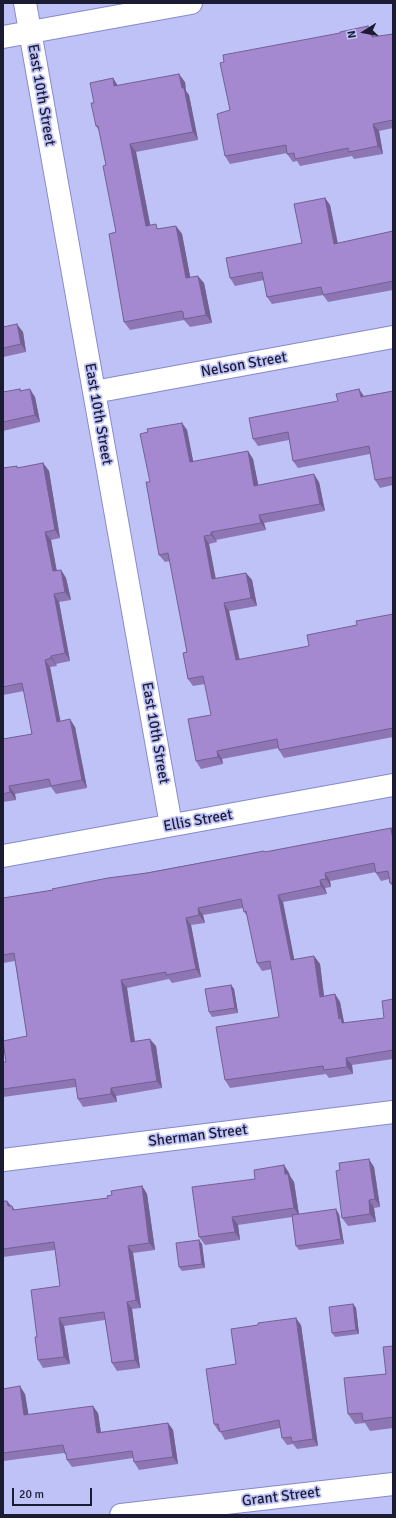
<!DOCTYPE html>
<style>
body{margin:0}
#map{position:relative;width:396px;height:1518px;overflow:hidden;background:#bec2f7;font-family:Signika,sans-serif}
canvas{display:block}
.frame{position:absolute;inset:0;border:4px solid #1b1c34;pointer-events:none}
.north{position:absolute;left:344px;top:12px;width:40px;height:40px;-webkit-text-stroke:3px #bec2f7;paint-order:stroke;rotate:259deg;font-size:11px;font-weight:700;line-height:16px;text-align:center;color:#1b1c34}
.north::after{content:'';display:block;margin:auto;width:14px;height:18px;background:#1b1c34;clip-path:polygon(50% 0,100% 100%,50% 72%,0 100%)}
.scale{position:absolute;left:12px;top:1488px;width:80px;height:18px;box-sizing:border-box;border:2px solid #1b1c34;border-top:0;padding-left:5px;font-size:12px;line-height:14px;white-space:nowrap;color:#1b1c34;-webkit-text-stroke:3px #bec2f7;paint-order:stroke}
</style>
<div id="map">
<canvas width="396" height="1518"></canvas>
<div class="frame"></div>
<div class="north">N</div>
<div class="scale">20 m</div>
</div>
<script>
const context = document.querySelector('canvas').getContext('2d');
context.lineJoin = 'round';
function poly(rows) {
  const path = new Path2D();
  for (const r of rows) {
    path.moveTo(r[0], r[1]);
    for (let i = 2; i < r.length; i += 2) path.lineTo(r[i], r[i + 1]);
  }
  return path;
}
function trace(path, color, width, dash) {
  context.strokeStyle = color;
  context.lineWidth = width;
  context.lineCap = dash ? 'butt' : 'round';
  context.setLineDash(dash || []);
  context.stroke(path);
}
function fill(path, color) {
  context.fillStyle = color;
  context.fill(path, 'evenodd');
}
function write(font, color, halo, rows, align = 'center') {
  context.font = font + ' Signika,sans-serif';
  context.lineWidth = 3.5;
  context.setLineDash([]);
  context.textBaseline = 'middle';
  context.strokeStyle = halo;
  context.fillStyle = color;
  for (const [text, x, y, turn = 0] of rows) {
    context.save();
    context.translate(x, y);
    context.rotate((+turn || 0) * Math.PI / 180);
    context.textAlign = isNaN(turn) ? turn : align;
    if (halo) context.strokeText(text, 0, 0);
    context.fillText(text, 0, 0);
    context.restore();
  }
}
const street = poly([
 [25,3,171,825],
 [3,37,191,3],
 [94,392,393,337],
 [3,856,393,785],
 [3,1160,393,1112],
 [121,1515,393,1484]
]);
trace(street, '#868ac8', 24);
trace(street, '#fff', 22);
fill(poly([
 [373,34,374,37,393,34,393,128,379,131,383,154,354,159,352,156,300,166,297,161,293,162,287,154,287,153,230,164,225,156,230,110],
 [113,78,118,86,185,82,186,91,189,95,198,140,136,152,150,225,159,229,176,226,182,234,190,277,204,283,212,323,190,327,184,320,130,330,124,322,116,232,106,165,100,132,96,126,94,103],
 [325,198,330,205,338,243,393,231,393,290,328,302,323,295,272,304,267,297,264,280,235,286,230,278,302,243],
 [3,327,23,332,26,352,3,357],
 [359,389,364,396,393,391,393,485,380,488,375,480,370,454,298,468,293,461,289,440,258,446,253,439,338,401],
 [21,390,35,397,40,422,3,431,3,392],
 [182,423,187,430,193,462,248,451,253,459,258,485,319,482,325,511,264,523,266,530,216,540,217,542,209,544,216,579,246,573,252,580,257,606,229,611,240,660,309,646,357,625,393,614,393,737,284,758,279,750,279,748,222,759,223,764,201,769,196,761,211,715,205,684,193,686,188,679,187,652,170,561,165,562,159,555,150,482,148,432],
 [43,463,49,471,60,538,51,540,57,571,61,570,66,578,71,600,59,602,70,661,56,664,57,666,50,667,60,721,75,727,87,788,56,794,51,787,15,794,16,800,3,802,3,739,32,734,24,691,3,695,3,468,18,468],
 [391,828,393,831,393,887,390,883,389,879,381,881,376,873,376,872,330,881,331,887,325,888,327,894,283,902,294,960,314,956,320,964,324,996,335,994,340,1002,344,1023,384,1018,393,999,393,1059,352,1065,353,1074,329,1078,326,1074,230,1088,225,1080,279,1017,272,969,262,971,257,963,248,917,244,912,243,908,203,915,205,923,191,925,201,977,172,983,169,979,127,988,135,1041,156,1046,162,1088,116,1096,117,1102,83,1107,78,1099,76,1087,3,1097,3,1062,6,1062,27,1036,15,961,3,963,3,898,53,890,264,851,265,852],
 [231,985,234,989,238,1013,212,1017,209,1012],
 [284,1165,289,1173,290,1176,294,1182,299,1214,339,1214,344,1244,299,1250,296,1246,292,1217,238,1225,240,1240,205,1245,199,1237,255,1179],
 [374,1167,380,1207,374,1208,376,1222,348,1226,342,1218],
 [142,1186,147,1194,155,1250,133,1253,141,1308,132,1309,140,1368,117,1371,112,1363,105,1320,64,1326,70,1364,43,1368,38,1360,37,1337,60,1286,55,1250,3,1257,4,1266,3,1266,3,1201,7,1201,11,1206,12,1206,15,1210,108,1198,112,1195],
 [199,1240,202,1244,205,1268,182,1271,179,1267],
 [353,1304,356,1308,359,1334,335,1337,332,1333],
 [301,1325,318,1446,297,1449,293,1444,287,1445,282,1438,280,1428,225,1440,220,1431,219,1432,214,1424,236,1364],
 [393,1346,393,1428,370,1431,365,1423,355,1424,348,1414,386,1374],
 [3,1389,25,1394,28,1415,98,1413,101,1432,168,1423,173,1430,178,1464,139,1470,134,1462,133,1458,72,1467,67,1460,67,1456,64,1453,3,1461]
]), '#8d76b3');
fill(poly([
 [368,26,373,34,374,37,377,41,370,35],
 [179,74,185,82,186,91,189,95,198,140,193,132,182,88],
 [113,78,118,86,114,86],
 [373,124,379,131,383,154,378,146],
 [130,144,136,152,152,234,146,226],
 [325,198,330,205,339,251,334,244],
 [176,226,182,234,192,286,186,278],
 [198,276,204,283,212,323,206,315],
 [17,324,23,332,26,352,21,344],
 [30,389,35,397,40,422,35,415],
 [359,389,364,397,361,397],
 [182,423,187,430,195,470,190,462],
 [248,451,253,459,260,493,254,486],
 [43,463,49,471,60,538,55,530],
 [314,474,319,482,325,511,320,504],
 [259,515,264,523,266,530,261,523],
 [45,532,51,540,58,579,53,571],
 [211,532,216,540,217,542,211,535],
 [204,536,209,544,217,587,212,579],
 [61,570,66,578,71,600,65,592],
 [246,573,252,580,257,606,251,598],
 [54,594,59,602,70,661,65,653],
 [224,603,229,611,241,668,236,660],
 [51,656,56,664,57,666,51,658],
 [45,660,50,667,62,729,57,722],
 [70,719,75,727,87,788,82,780],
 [217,751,222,759,223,764,218,757],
 [9,786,15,794,16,800,10,792],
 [391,828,393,831,393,840],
 [325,873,330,881,331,887,326,879],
 [320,880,325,888,327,894,321,886],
 [278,895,283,902,296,968,291,960],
 [198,908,203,915,205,923,199,915],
 [186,918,191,925,201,977,196,969],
 [314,956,320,964,325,1004,320,997],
 [121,980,127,988,136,1050,131,1042],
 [231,985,234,989,238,1013,235,1008],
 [335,994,340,1002,344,1022,346,1026,347,1030,339,1019],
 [150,1039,156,1046,162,1088,157,1081],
 [346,1058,352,1065,353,1074,347,1067],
 [111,1088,116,1096,117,1102,111,1094],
 [369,1159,374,1167,380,1207,375,1199],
 [284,1165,289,1173,290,1176,294,1182,299,1216,294,1208,285,1174],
 [142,1186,147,1194,155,1250,149,1243],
 [369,1200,374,1208,376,1222,370,1214],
 [7,1201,13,1208,8,1206],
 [336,1209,339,1214,344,1244,341,1239],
 [232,1217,238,1225,240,1240,235,1232],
 [199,1240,202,1244,205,1268,202,1264],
 [128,1246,133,1253,141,1308,136,1300],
 [3,1257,4,1266,3,1264],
 [127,1302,132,1309,140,1368,135,1360],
 [353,1304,356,1308,359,1334,356,1330],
 [59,1318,64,1326,70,1364,64,1357],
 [296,1318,301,1325,318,1446,313,1439],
 [20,1386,25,1394,30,1423,24,1415],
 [93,1406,98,1413,102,1440,97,1433],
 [168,1423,173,1430,178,1464,173,1457]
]), '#736092');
const building = poly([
 [368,26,370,35,372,34,372,37,393,34,393,120,373,124,378,146,349,152,348,148,295,159,294,153,287,154,286,145,225,156,217,114,230,110,220,63,224,62,223,55,340,33,340,32,368,26],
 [179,74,182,88,184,88,193,132,130,144,146,226,156,224,157,229,176,226,186,278,198,276,206,315,184,319,183,312,181,311,124,322,109,234,116,232,103,166,106,165,98,126,96,126,91,103,94,103,90,83,113,78,114,86,179,74],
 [325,198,334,244,393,231,393,281,323,295,321,287,267,297,262,272,230,278,226,258,302,243,294,204,325,198],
 [17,324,21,344,3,348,3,327,17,324],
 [20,389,20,391,30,389,35,415,3,422,3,392,20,389],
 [359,389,361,397,393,391,393,477,375,480,369,446,293,461,288,432,253,439,249,418,338,401,336,394,359,389],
 [182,423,190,462,248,451,254,486,314,474,320,504,259,515,261,523,211,532,211,535,204,536,212,579,246,573,251,598,224,603,236,660,309,646,307,635,357,625,356,621,393,614,393,728,279,750,277,739,217,751,218,757,196,761,188,719,211,715,203,676,188,679,183,653,187,652,168,553,159,555,146,482,150,482,140,434,148,432,147,429,182,423],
 [43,463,55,530,45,532,53,571,61,570,65,592,54,594,65,653,51,656,51,658,45,660,57,722,70,719,82,780,51,786,49,779,9,786,10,792,3,794,3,739,32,734,22,683,3,687,3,468,17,466,17,468,43,463],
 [391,828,393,840,393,883,390,883,388,871,376,873,374,863,325,873,326,879,320,880,321,886,278,895,291,960,314,956,320,997,335,994,339,1019,341,1018,342,1023,384,1018,382,1001,393,999,393,1050,346,1058,347,1067,324,1070,323,1066,225,1080,216,1027,279,1017,270,961,257,963,246,911,244,912,241,899,198,908,199,915,186,918,196,969,166,975,166,972,121,980,131,1042,150,1039,157,1081,111,1088,111,1094,78,1099,75,1079,3,1089,3,1062,6,1062,3,1041,27,1036,14,953,3,955,3,898,53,890,52,889,108,878,147,873,264,851,265,852,391,828],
 [231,985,235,1008,209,1012,205,989,231,985],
 [369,1159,375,1199,369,1200,370,1214,342,1218,336,1171,340,1170,339,1163,369,1159],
 [284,1165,285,1174,288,1174,294,1208,232,1217,235,1232,199,1237,192,1187,255,1179,254,1170,284,1165],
 [142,1186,149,1243,128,1246,136,1300,127,1302,135,1360,112,1363,104,1312,59,1318,64,1357,38,1360,35,1337,37,1337,31,1290,60,1286,54,1242,3,1249,3,1201,7,1201,8,1206,12,1206,13,1210,108,1198,107,1196,112,1195,111,1191,142,1186],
 [336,1209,341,1239,296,1246,292,1215,336,1209],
 [199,1240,202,1264,179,1267,176,1243,199,1240],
 [353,1304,356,1330,332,1333,329,1307,353,1304],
 [296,1318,313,1439,292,1442,291,1437,282,1438,279,1420,220,1432,218,1424,214,1424,206,1369,236,1364,231,1329,258,1325,258,1323,296,1318],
 [393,1346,393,1417,363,1421,362,1413,348,1414,344,1378,386,1374,383,1347,393,1346],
 [20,1386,24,1415,93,1406,97,1433,168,1423,173,1457,134,1462,132,1451,67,1460,66,1453,65,1453,63,1445,3,1453,3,1389,20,1386]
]);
fill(building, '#a489d0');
trace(building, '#736092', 1);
write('15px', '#1b1c34', '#bec2f7', [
 ["East 10th Street",41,95,80],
 ["Nelson Street",244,365,-10],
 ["East 10th Street",98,414,80],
 ["East 10th Street",155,733,80],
 ["Ellis Street",198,821,-10],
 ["Sherman Street",198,1136,-7],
 ["Grant Street",281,1497,-7]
]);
</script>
